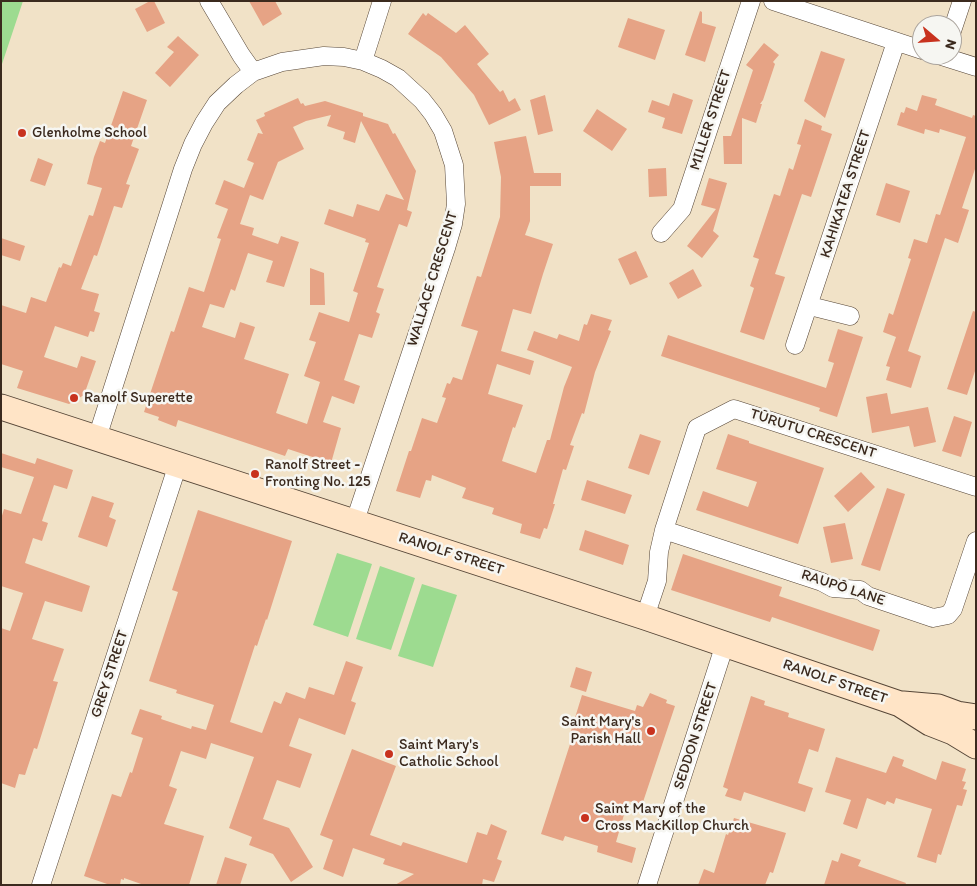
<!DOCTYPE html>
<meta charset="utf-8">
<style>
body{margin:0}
#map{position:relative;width:977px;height:886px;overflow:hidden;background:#f1e2c7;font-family:Itim,sans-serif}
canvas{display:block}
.frame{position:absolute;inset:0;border:2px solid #3b2a1e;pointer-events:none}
.north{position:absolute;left:912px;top:15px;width:50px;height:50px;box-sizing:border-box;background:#f6f6f2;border:1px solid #aba49d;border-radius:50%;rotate:108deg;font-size:14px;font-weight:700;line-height:20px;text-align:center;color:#3b2a1e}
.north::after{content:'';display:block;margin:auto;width:18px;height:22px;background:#c8321e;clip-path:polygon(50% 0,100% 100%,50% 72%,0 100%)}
</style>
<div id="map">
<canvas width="977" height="886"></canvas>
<div class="frame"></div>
<div class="north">N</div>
</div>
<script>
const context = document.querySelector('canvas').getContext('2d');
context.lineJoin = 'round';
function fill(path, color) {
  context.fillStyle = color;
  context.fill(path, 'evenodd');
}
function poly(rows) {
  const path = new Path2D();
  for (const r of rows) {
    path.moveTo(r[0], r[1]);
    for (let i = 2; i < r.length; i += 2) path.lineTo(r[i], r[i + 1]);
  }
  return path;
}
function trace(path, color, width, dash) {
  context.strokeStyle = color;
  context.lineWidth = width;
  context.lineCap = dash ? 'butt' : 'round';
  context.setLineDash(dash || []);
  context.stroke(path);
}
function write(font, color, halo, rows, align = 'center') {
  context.font = font + ' Itim,sans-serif';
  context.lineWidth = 5;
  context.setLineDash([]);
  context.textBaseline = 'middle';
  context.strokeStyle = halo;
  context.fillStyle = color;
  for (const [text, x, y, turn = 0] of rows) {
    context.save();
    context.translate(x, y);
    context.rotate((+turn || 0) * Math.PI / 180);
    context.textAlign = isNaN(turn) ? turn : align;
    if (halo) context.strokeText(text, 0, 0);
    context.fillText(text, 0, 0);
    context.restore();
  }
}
fill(poly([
 [1,1,23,1,1,67],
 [337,553,372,564,348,637,313,625],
 [380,566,415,578,391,650,356,639],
 [422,584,457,595,433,667,398,656]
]), '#9ddb90');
fill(poly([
 [150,1,154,1,165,23,147,32,135,9],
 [249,1,275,1,282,14,263,26],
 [700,11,702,12,702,23,716,27,705,62,685,55],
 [423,13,426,16,428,13,456,33,465,25,489,54,477,64,500,92,503,90,509,102,515,98,521,110,489,125,474,95,441,57,408,34],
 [628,18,665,30,655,60,618,47],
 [178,36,199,55,170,87,155,73,174,52,167,47],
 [764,43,779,55,773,62,775,64,763,100,760,104,762,104,756,123,742,118,742,164,724,164,723,136,731,136,753,70,746,65],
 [821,51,845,59,825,118,804,101],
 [123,91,147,100,131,146,139,149,126,184,130,185,122,208,114,206,97,256,94,255,81,289,99,294,94,311,100,313,94,332,90,331,88,337,55,326,44,357,77,368,81,356,96,361,84,395,69,404,17,388,23,371,1,364,1,305,26,313,31,297,46,302,59,267,61,268,63,263,71,266,89,215,93,216,102,188,87,184,94,157,100,141,105,143],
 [673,93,693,100,682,134,662,128,665,118,648,112,652,100,669,106],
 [545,95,553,131,538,135,530,100],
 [922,95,937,99,935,105,972,118,973,115,976,116,976,166,962,208,969,210,958,243,945,238,908,351,921,356,911,388,886,380,890,367,886,366,896,337,883,332,889,313,893,315,911,259,908,258,914,239,927,243,936,214,940,215,966,137,940,129,939,133,925,129,924,134,897,125,901,112,904,113,906,107,917,111],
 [298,98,301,104,303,103,305,106,325,101,363,113,363,116,388,124,393,134,395,133,416,171,407,210,412,212,407,227,399,224,377,287,384,289,376,312,380,314,372,338,359,334,344,380,360,386,354,404,332,396,323,422,341,428,331,463,288,449,285,456,178,420,176,427,158,420,159,417,144,412,171,331,174,332,189,287,204,292,221,239,217,238,228,209,215,204,224,180,244,188,254,163,247,160,258,133,263,134,256,120,265,116,264,113],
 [331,115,327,126,345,132,343,139,355,143,361,121,404,200,386,194,379,211,357,204,353,217,329,209,324,224,366,239,365,242,369,243,353,291,358,293,349,322,319,312,309,340,316,342,304,376,320,382,307,424,276,413,289,374,244,359,255,327,240,322,235,338,202,327,210,304,224,308,231,289,235,291,248,253,273,261,266,282,284,287,299,242,281,236,278,244,252,235,254,228,240,224,250,195,263,200,278,162,304,149,293,127,306,121],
 [597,109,627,129,612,151,583,131],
 [805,119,822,126,821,130,832,134,811,197,802,194,775,274,785,277,764,340,740,332,754,288,750,286,759,259,753,257,774,194,780,196,789,168,793,170,801,145,797,144],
 [526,136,534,173,561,173,561,186,530,186,530,221,525,235,553,244,543,274,531,314,513,309,501,351,534,361,530,375,497,364,488,394,523,405,515,428,513,427,502,461,536,473,547,440,550,440,564,387,572,367,527,350,534,331,557,339,559,334,579,341,584,324,587,325,591,314,612,320,608,330,611,331,595,372,584,414,582,413,570,445,574,446,566,470,563,469,553,504,555,504,547,529,544,528,540,539,520,533,522,524,492,514,494,508,462,498,466,488,432,475,431,481,426,480,420,498,396,491,409,451,411,451,422,418,437,423,446,398,442,397,447,383,450,384,453,377,462,380,478,331,461,326,477,276,481,277,500,217,501,177,494,142],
 [38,158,53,164,45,186,30,181],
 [666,168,667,196,649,197,648,169],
 [709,178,727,183,713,231,719,236,702,258,687,246,716,209,701,205],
 [886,183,910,191,900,223,876,215],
 [1,238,25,246,20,261,1,255],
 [636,251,648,277,630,285,618,259],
 [310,268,324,273,325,305,310,305],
 [693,269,702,286,678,299,669,283],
 [973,311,976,312,976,368,967,395,947,389],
 [838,329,863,337,837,417,819,411,820,408,661,356,668,335,826,388,834,363,828,361],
 [887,393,891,414,928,407,936,442,914,447,909,426,872,433,866,397],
 [954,416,972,422,961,457,942,451],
 [640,434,661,441,649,475,628,468],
 [728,434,749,441,749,443,824,468,798,544,696,510,703,491,748,507,757,482,716,469],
 [1,453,35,464,37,458,73,470,67,489,54,485,42,521,48,523,42,541,33,538,25,563,90,586,82,612,45,601,32,639,64,649,53,681,58,682,37,749,34,748,25,775,19,774,15,788,1,783,1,628,10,631,23,593,1,586,1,519,4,509,21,514,34,477,1,467],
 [861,472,875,487,848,512,834,496],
 [587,480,632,495,625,514,581,500],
 [887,488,905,494,880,571,861,565],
 [92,496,114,503,109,517,116,520,107,547,78,537],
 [198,510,292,541,267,620,266,619,257,646,255,645,230,722,262,733,274,701,281,704,286,692,305,699,309,687,334,695,346,661,363,667,351,701,356,703,345,735,299,718,289,746,312,754,300,788,277,780,263,819,289,828,313,867,291,882,273,854,249,845,252,837,229,828,254,757,211,743,206,759,181,751,169,786,177,789,164,824,204,836,189,885,144,885,124,878,124,880,121,879,120,885,110,885,84,876,112,794,121,797,130,772,132,773,143,738,131,734,140,709,162,716,161,719,191,729,192,726,206,730,214,705,176,693,177,690,149,681,178,592,172,590],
 [845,523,853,559,831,563,823,527],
 [585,530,629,545,623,565,579,550],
 [683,554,782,587,779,596,880,630,873,651,772,617,770,622,671,590],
 [576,667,592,672,586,692,570,687],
 [650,693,667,700,666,703,675,706,642,805,628,801,616,842,636,848,632,863,597,852,598,846,565,836,563,841,541,834,573,735,570,734,582,695,635,711,637,705,643,707],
 [751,696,765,701,764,705,789,713,788,717,825,729,818,752,809,749,798,783,813,788,805,812,744,792,741,801,725,796,728,789,723,787],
 [352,749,396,766,370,835,401,846,403,842,467,863,477,832,487,835,491,824,507,831,497,859,502,861,494,882,483,879,482,885,395,885,414,874,383,864,385,859,353,848,343,877,323,869,333,840,320,835],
 [893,756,904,760,902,766,936,780,942,761,966,769,962,781,966,782,963,789,967,790,962,806,957,805,941,855,938,854,936,863,917,857,932,809,896,798,894,804,887,801,885,805,867,798,857,829,843,824,851,800,825,792,836,757,886,773],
 [734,818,786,833,773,873,770,872,765,885,698,885,704,869,714,873,726,834,728,835],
 [841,853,861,860,858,866,906,883,905,885,824,885,832,860,838,862],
 [225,857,247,864,240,885,216,885]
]), '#e6a385');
const street = poly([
 [209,1,241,55,253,72],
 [773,1,922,50],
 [952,31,962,1],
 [938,55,976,67],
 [363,61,382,1],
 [661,233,682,209,751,1],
 [810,306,850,316],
 [795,345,896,42],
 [97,438,183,169,193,144,204,123,217,103,236,85,253,72,282,62,324,56,344,57,363,61,382,69,398,78,422,100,433,114,443,131,454,165,456,204,453,224,446,248,355,521],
 [664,530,822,582,833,588,860,590,868,596,933,618,948,615,953,609,976,541],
 [645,617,657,581,659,552,664,530,697,428,734,409,976,487],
 [41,885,178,464],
 [647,885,725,644]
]);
const secondary = poly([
 [1,407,645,617,900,704,930,723,953,732,976,746],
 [903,704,938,707,957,714,976,717]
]);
trace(street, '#564637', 19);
trace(secondary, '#564637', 27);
trace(street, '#fff', 18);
trace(secondary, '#ffe4c6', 25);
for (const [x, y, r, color] of [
 [22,133,5,"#c8321e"],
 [74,398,5,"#c8321e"],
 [255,474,5,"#c8321e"],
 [651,731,5,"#c8321e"],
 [389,754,5,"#c8321e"],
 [585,818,5,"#c8321e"]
]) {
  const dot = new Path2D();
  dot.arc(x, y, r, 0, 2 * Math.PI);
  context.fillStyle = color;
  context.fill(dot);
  trace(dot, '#f6f6f2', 2);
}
write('15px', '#3b2a1e', '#f6f6f2', [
 ["MILLER STREET",711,120,-72],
 ["KAHIKATEA STREET",846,194,-72],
 ["WALLACE CRESCENT",433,279,-73],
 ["TŪRUTU CRESCENT",813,434,18],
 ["RANOLF STREET",451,554,18],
 ["RAUPŌ LANE",843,588,18],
 ["GREY STREET",110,674,-72],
 ["RANOLF STREET",835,682,19],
 ["SEDDON STREET",696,736,-72]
]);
write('15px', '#3b2a1e', '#f6f6f2', [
 ["Glenholme School",32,133],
 ["Ranolf Superette",84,398],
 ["Ranolf Street -",265,465],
 ["Fronting No. 125",265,482],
 ["Saint Mary's",641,722,"right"],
 ["Parish Hall",641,739,"right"],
 ["Saint Mary's",399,745],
 ["Catholic School",399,762],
 ["Saint Mary of the",595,809],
 ["Cross MacKillop Church",595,826]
], 'left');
</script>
